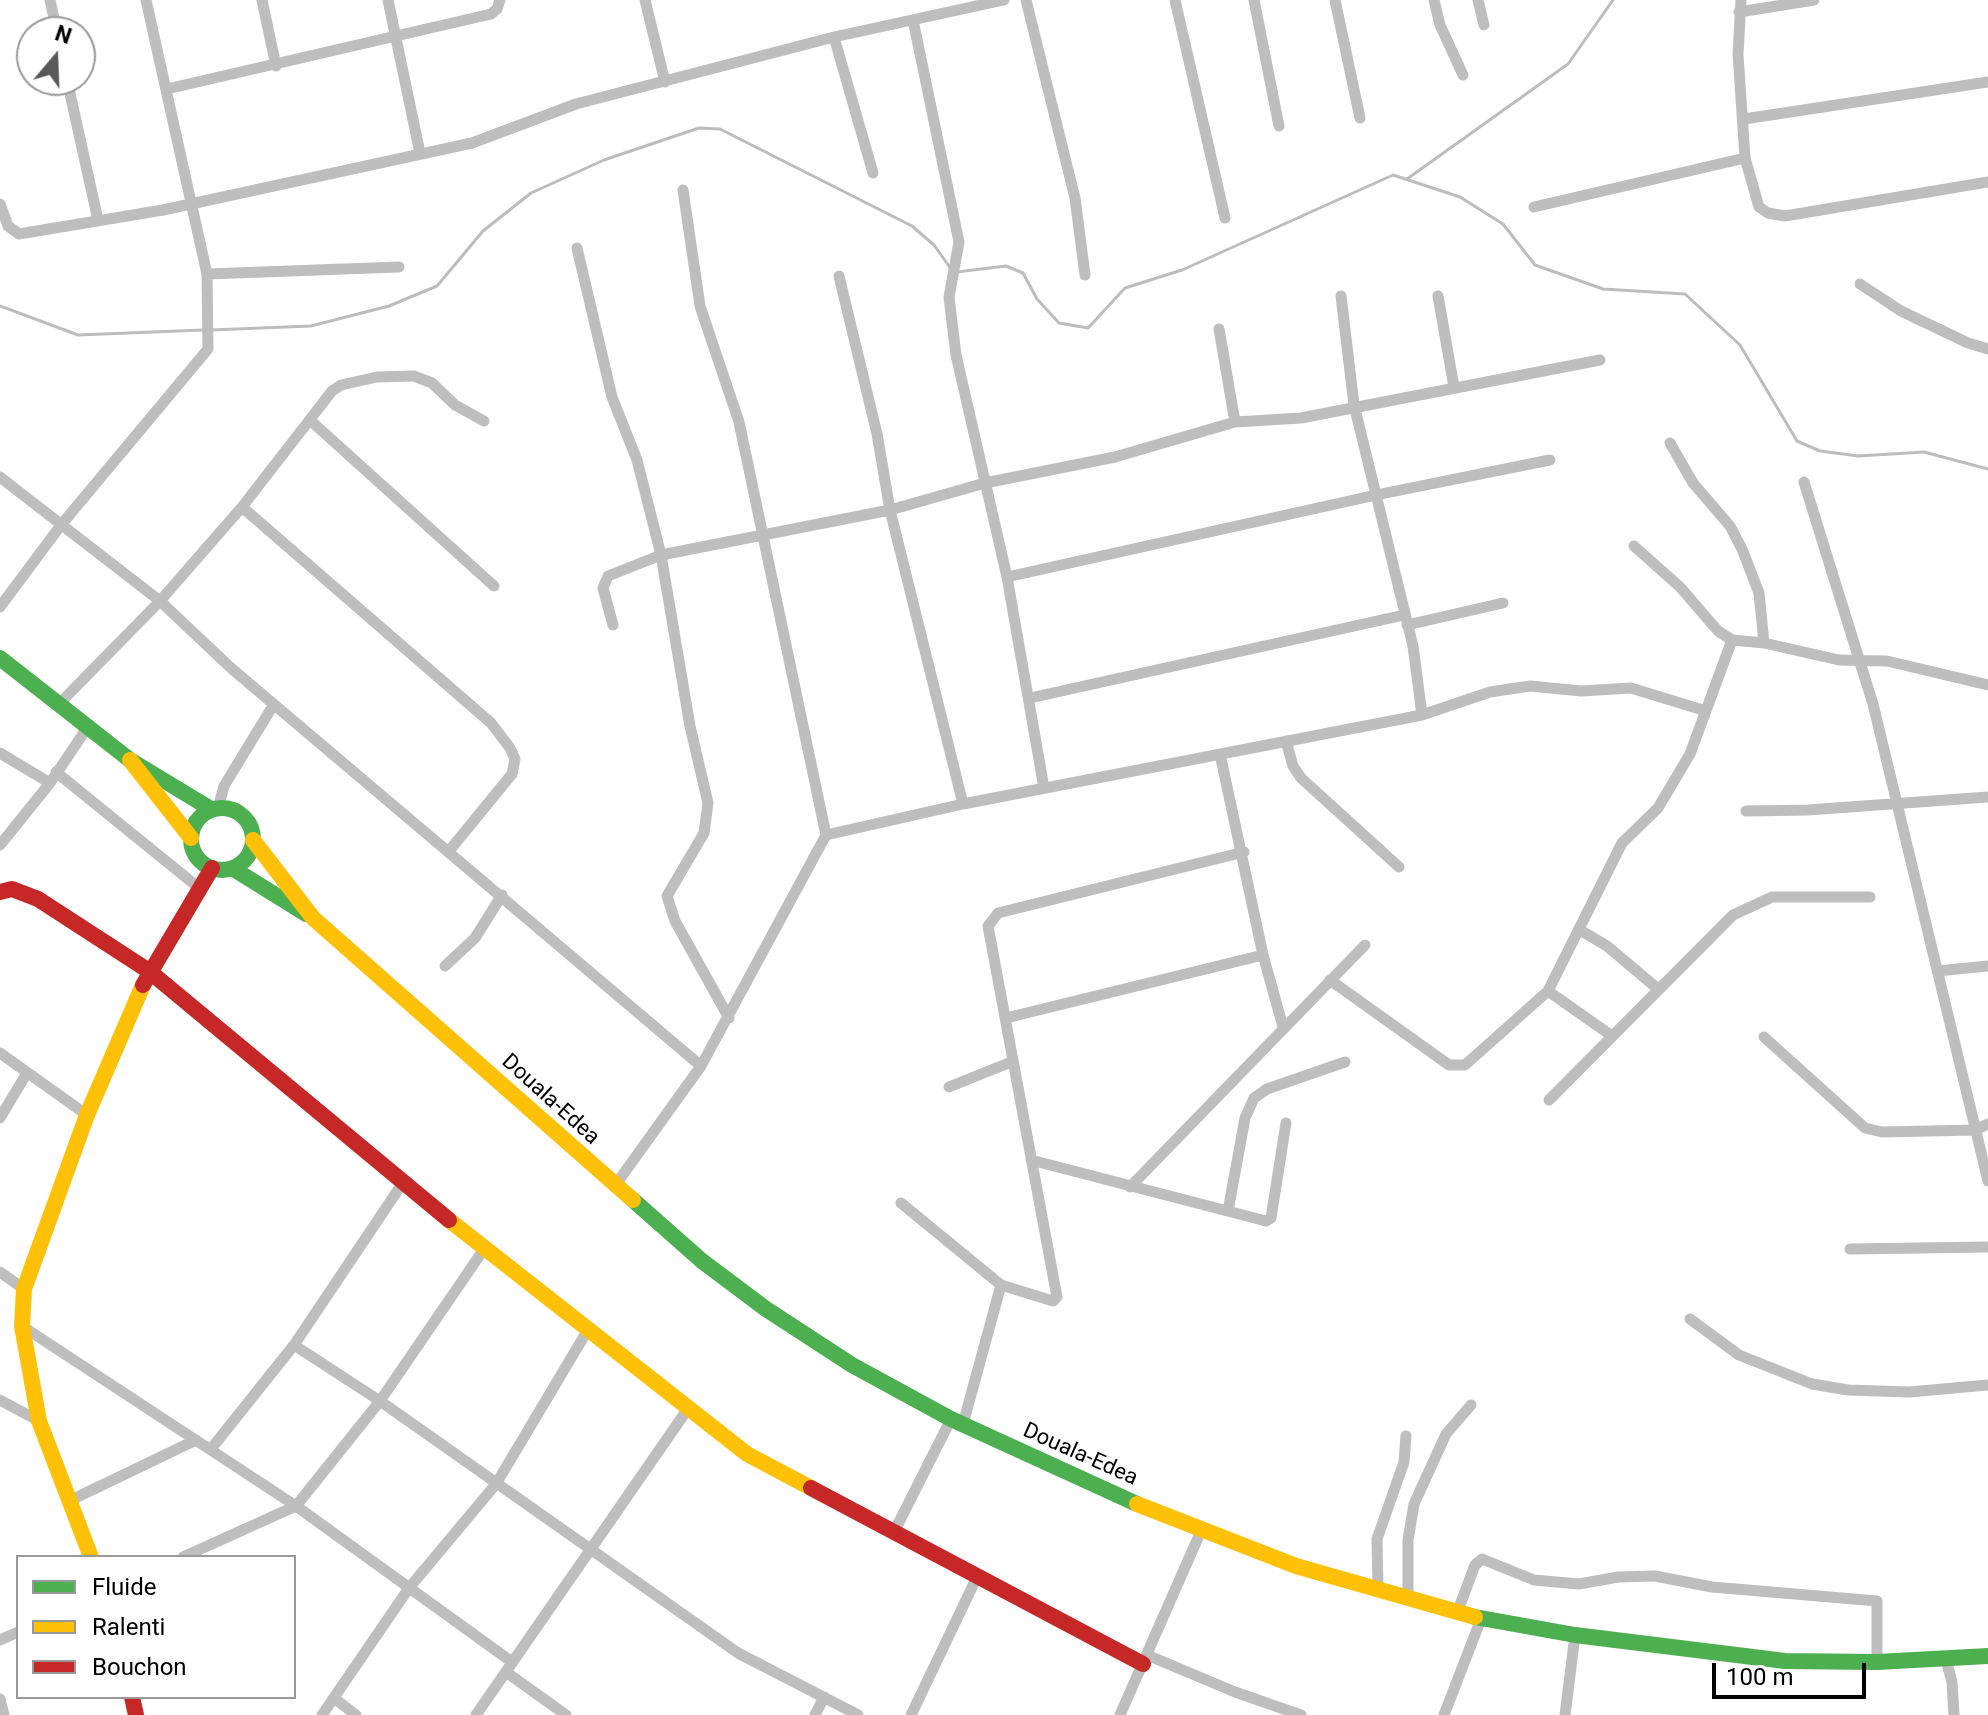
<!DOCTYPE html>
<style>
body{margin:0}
#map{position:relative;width:1988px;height:1715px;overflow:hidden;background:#fff;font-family:Roboto,sans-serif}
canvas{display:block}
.legend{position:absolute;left:16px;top:1555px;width:280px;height:144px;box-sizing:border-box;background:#fff;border:2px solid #999;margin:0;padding:10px 14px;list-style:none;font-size:24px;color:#000}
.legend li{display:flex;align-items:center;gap:16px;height:40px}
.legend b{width:40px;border:2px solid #999}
.north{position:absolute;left:16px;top:16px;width:80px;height:80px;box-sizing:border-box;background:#fff;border:2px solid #999;border-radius:50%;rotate:19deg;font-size:22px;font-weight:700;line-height:32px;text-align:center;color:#000}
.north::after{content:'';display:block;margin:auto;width:28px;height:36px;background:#595959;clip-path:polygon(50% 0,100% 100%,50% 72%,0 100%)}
.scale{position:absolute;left:1712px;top:1663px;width:154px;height:36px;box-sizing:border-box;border:4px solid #000;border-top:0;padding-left:10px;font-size:24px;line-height:28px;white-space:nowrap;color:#000;-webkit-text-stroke:6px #fff;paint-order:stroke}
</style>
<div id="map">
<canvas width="1988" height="1715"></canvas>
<ul class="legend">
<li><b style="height:10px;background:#4caf50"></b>Fluide</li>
<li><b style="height:10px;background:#ffc107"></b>Ralenti</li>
<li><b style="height:10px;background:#c62828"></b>Bouchon</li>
</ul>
<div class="north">N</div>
<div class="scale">100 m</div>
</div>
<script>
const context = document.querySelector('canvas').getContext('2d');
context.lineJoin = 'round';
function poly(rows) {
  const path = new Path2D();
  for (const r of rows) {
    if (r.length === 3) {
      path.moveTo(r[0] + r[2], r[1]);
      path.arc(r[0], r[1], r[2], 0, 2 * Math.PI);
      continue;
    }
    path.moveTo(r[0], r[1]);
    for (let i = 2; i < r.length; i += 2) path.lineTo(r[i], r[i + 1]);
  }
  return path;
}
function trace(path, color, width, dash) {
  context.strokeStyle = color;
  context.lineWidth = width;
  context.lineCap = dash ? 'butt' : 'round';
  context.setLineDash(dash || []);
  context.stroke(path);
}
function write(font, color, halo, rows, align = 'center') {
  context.font = font + ' Roboto,sans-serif';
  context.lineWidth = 7;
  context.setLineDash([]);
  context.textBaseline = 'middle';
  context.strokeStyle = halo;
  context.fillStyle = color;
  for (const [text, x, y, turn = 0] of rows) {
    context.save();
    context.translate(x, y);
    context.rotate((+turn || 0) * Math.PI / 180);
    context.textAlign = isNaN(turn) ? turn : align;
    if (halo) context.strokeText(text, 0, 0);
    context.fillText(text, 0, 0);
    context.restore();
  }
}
trace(poly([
 [1407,179,1568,64,1613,0],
 [957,272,1006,266,1023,273,1037,299,1059,323,1088,328,1125,288,1182,270,1393,175,1460,197,1503,224,1535,265,1603,289,1685,294,1740,345,1797,441,1820,451,1858,456,1924,452,1988,469],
 [0,306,78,335,203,330],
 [211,330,311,326,389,306,437,286,483,231,531,193,604,160,699,128,720,129,912,226,934,245,951,269]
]), '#bdbdbd', 3);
trace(poly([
 [50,0,57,32],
 [262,0,276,66],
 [388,0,420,153],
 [645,0,665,82],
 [1026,0,1075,198,1085,275],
 [1175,0,1225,218],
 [1254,0,1279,126],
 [1335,0,1360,118],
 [1434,0,1440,25,1463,75],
 [1478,0,1484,25],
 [1741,0,1738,54,1745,158,1759,207,1768,213,1785,216,1988,182],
 [1739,12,1814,0],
 [913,20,959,242,949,297,956,355,1007,577,1044,788],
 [834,37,873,173],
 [67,80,98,220],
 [167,89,491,14,497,9,500,0],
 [1744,119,1988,82],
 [0,204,8,226,19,234,163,210,472,143,576,104,834,37,1004,0],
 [1534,207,1745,158],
 [577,248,612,397,637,460,661,555,690,726,708,803,704,833,667,896,675,921,729,1018],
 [207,274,399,267],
 [839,276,877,434,890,510,963,804],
 [1860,284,1901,311,1968,343,1988,349],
 [1341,296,1354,405,1413,646,1422,715],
 [1438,296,1454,387],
 [1219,329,1235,422],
 [311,421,494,586],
 [1670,443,1693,483,1730,526,1742,549,1759,593,1764,643],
 [0,477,160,601,231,668,701,1066],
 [1804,482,1873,704,1988,1181],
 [242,507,491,723,510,748,515,759,512,774,449,851],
 [1634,546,1680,587,1718,631,1732,640,1764,643,1839,660,1887,661,1988,685],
 [1007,577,1376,495,1550,460],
 [0,607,61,525,208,349,207,274,146,0],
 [613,625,603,588,608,576,661,555,890,510,985,483,1115,457,1235,422,1301,418,1600,360],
 [1407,625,1503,603],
 [1030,698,1404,615],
 [59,704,160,601,242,507,332,391,341,385,377,377,414,376,432,383,455,405,484,421],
 [1286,741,1293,766,1301,778,1399,867],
 [0,753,50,783,87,728],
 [1220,754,1263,955,1283,1027],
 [56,772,199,888],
 [218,808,224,786,274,704],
 [1746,811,1808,810,1988,797],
 [826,835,963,804,1422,715,1490,692,1530,686,1581,691,1631,688,1706,711],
 [0,845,50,783],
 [1580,930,1607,946,1658,989],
 [445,966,475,938,502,895],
 [1937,971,1988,966],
 [1330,980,1449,1065,1465,1065,1548,991,1622,843,1658,808,1690,754,1732,640],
 [1548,991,1612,1036],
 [1006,1018,1263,955],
 [1764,1037,1865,1128,1882,1132,1975,1130,1988,1124],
 [0,1053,87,1115],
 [949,1087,1011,1062],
 [1549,1100,1733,915,1772,897,1870,897],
 [0,1118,27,1073],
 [1031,1160,1266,1221,1271,1218,1286,1123],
 [614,1187,701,1066,826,835,739,422,700,306,683,190],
 [1130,1187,1365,945],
 [901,1203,1001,1285,1053,1301,1057,1297,988,926,998,913,1244,852],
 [1228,1211,1245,1118,1254,1098,1267,1089,1345,1062],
 [1850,1249,1988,1247],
 [0,1272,24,1289],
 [1690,1319,1739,1355,1812,1384,1848,1390,1909,1392,1988,1385],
 [22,1326,296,1506,512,1662],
 [294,1345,380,1401,738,1653,858,1715],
 [0,1400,39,1421],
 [963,1424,1001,1285],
 [211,1449,294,1345,404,1181],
 [69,1501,196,1440],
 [893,1534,951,1419],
 [183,1557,296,1506,380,1401,484,1249],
 [1378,1590,1377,1539,1404,1462,1406,1436],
 [1408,1599,1408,1540,1414,1504,1446,1434,1471,1405],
 [1457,1613,1475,1565,1482,1559,1534,1580,1579,1584,1618,1577,1655,1576,1712,1587,1877,1601,1877,1662],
 [0,1640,18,1632],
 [1147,1655,1235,1692,1301,1715],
 [1946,1660,1952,1682,1954,1715],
 [506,1672,566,1715],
 [334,1698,356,1715],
 [0,1699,4,1715],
 [322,1715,409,1588,496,1484,589,1328],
 [476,1715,687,1410],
 [815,1715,824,1697],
 [911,1715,977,1577],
 [1120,1715,1201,1531],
 [1444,1715,1481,1619],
 [1565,1715,1575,1635]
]), '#bebebe', 11);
trace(poly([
 [0,658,130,760,211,809],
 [222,839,31],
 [232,868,306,914],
 [633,1200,702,1261,766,1309,852,1365,951,1419,1137,1504],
 [1475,1617,1575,1635,1785,1661,1877,1662,1988,1656]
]), '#4caf50', 16);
trace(poly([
 [130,760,191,838],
 [253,840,313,918,633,1200],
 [449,1220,747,1454,811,1488],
 [1137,1504,1296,1566,1475,1617],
 [91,1557,39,1421,22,1326,24,1289,87,1115,143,985]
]), '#ffc107', 16);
trace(poly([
 [0,892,12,889,38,899,149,971,449,1220],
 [143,985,212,868],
 [811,1488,1143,1664],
 [132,1697,136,1715]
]), '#c62828', 16);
write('22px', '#000', '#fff', [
 ["Douala-Edea",550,1100,42],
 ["Douala-Edea",1080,1455,24]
]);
</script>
